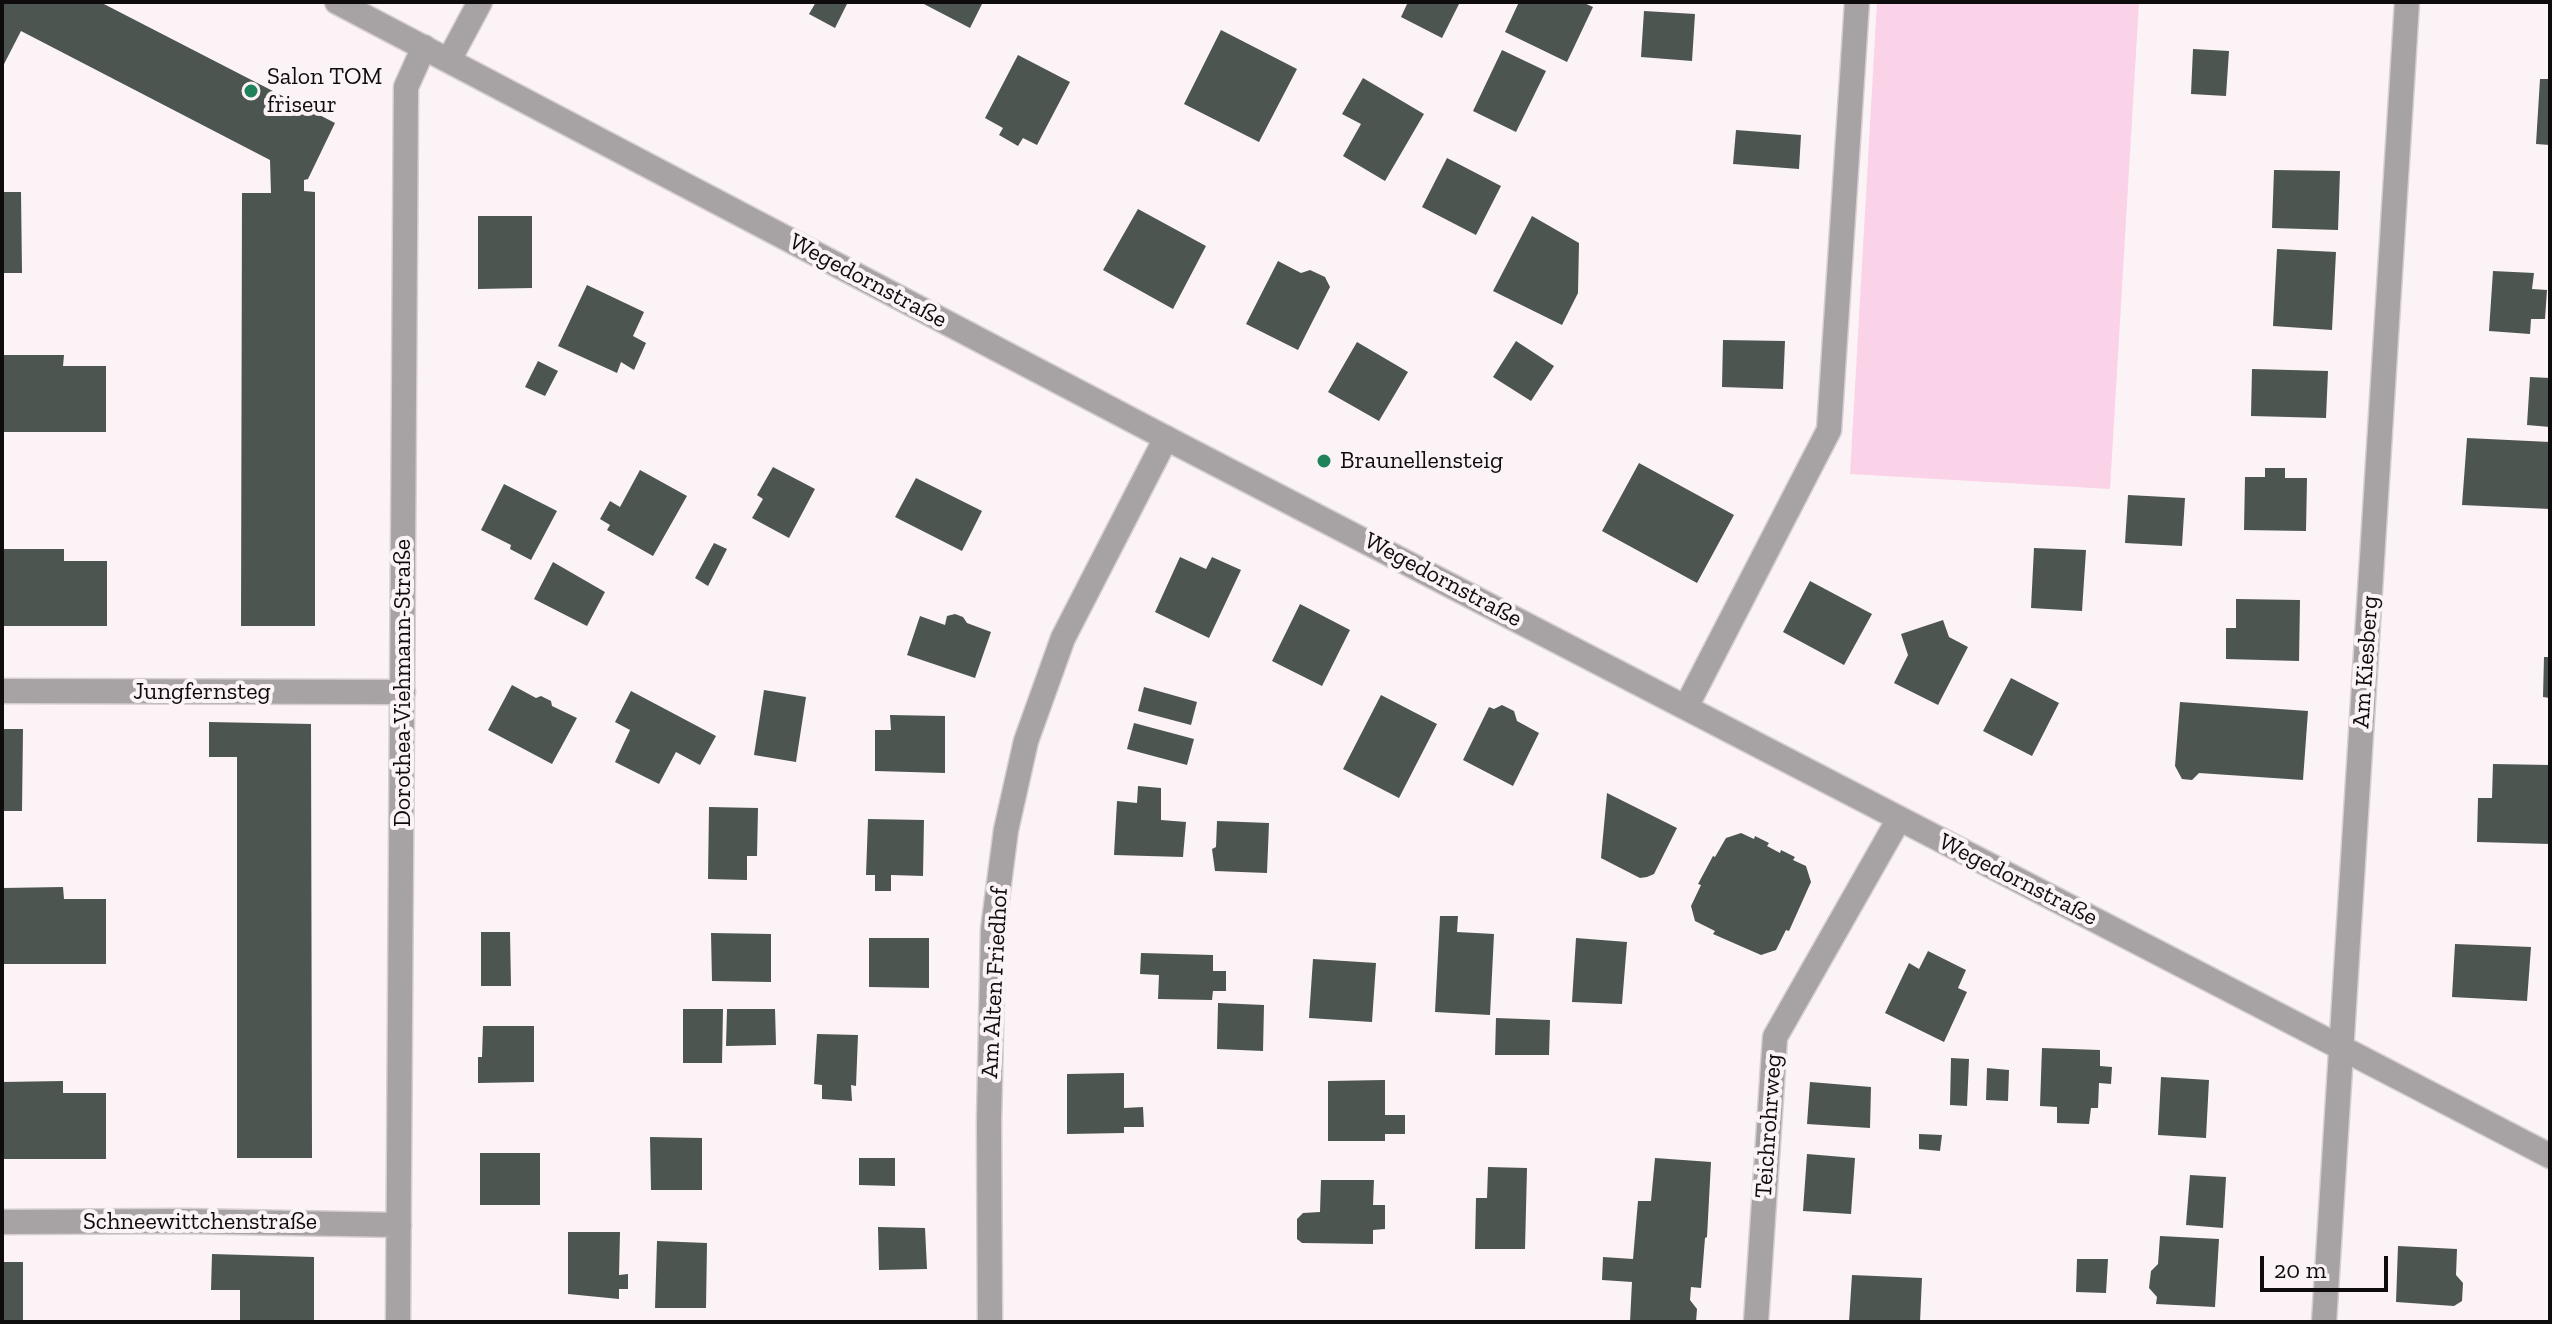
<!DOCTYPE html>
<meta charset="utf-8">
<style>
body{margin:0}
#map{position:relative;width:2552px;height:1324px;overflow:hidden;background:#fcf3f7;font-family:"Zilla Slab",serif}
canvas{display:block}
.frame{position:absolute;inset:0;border:4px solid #0f0c0d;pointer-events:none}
.scale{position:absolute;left:2260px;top:1256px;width:128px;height:36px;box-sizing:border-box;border:4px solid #0f0c0d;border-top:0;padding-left:10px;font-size:24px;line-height:28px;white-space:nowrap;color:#0f0c0d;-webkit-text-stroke:6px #fcf3f7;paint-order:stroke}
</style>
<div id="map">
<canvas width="2552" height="1324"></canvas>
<div class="frame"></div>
<div class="scale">20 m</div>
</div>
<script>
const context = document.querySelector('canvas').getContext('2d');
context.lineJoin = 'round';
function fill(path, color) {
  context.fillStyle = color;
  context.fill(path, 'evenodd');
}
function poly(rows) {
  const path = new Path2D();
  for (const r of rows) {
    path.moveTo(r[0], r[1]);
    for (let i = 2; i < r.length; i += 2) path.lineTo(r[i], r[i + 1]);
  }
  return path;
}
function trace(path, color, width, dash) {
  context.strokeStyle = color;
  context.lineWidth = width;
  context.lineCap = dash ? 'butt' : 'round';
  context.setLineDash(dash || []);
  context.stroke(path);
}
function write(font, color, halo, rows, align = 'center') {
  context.font = font + ' "Zilla Slab",serif';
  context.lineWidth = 8;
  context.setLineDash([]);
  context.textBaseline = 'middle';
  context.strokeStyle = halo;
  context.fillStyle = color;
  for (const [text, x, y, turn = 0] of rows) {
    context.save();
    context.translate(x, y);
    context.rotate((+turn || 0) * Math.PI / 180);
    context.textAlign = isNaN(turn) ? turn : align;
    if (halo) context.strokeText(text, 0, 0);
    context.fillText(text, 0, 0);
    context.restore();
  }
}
fill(poly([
 [1877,2,2139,2,2110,489,1850,474]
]), '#fad3e8');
fill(poly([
 [2,2,100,2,335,123,308,179,304,180,304,191,315,192,315,626,241,626,242,193,271,193,270,160,21,31,2,68],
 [816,2,848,2,835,28,809,14],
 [920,2,983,2,970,28],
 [1408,2,1460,2,1442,38,1401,17],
 [1519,2,1582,2,1593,7,1567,62,1505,32],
 [1644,11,1695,14,1692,61,1641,57],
 [1221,30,1297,69,1259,142,1184,104],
 [2193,49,2229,51,2226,96,2191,94],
 [1502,50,1546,71,1516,132,1473,111],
 [1018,55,1070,82,1037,145,1023,138,1018,146,999,135,1003,128,985,118],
 [1363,78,1424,114,1385,181,1343,156,1361,124,1342,114],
 [2540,79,2550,79,2550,145,2536,144],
 [1736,130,1801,135,1799,169,1733,164],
 [1447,158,1501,186,1476,235,1422,207],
 [2274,170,2340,171,2338,230,2272,228],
 [2,192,21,192,22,273,2,273],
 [1138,209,1206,246,1173,309,1103,270],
 [478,216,532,216,532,288,478,289],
 [1532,216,1579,243,1578,293,1562,325,1493,291],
 [2277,249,2336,252,2332,330,2273,326],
 [1278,261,1301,273,1310,270,1325,277,1330,287,1298,350,1246,324],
 [2493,271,2534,273,2532,289,2547,290,2545,319,2531,319,2530,334,2489,331],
 [587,285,644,312,633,336,646,343,634,370,621,362,617,373,558,346],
 [1723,340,1785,341,1783,389,1722,387],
 [1516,341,1554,366,1531,401,1493,377],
 [1357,342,1408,372,1379,421,1328,392],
 [2,355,64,355,63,366,106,366,106,432,2,432],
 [538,361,558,371,545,396,525,387],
 [2252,369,2328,371,2326,418,2251,416],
 [2530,377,2550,378,2550,427,2527,425],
 [2467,438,2550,442,2550,509,2462,505],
 [1639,463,1734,515,1697,583,1602,531],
 [773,467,815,489,789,538,752,518,763,499,757,495],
 [2265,468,2285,468,2285,478,2307,478,2306,531,2244,530,2245,477,2265,477],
 [640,470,687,496,653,556,607,530,610,525,600,519,610,501,620,507],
 [916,478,982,511,962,551,895,517],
 [504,484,557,511,531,560,510,549,511,545,481,530],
 [2128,495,2185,498,2182,546,2125,543],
 [714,543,727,549,708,586,695,578],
 [2034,548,2086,550,2082,611,2031,608],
 [2,549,64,549,64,561,107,561,107,626,2,626],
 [1180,557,1206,569,1212,557,1241,570,1209,638,1155,612],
 [553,562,605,592,587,626,534,599],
 [1810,581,1872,614,1844,665,1783,632],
 [2236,599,2300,600,2299,661,2226,659,2226,628,2236,628],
 [1300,604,1350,630,1322,686,1272,661],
 [955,614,963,617,967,623,991,632,975,678,907,655,920,616,945,625,947,616],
 [1943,620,1949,637,1968,647,1938,705,1894,683,1908,655,1901,634],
 [2544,657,2550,657,2550,698,2543,697],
 [2011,678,2059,703,2032,756,1983,731],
 [512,685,536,698,541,696,551,701,552,706,577,718,552,764,488,730],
 [1144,687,1197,702,1191,725,1138,711],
 [764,690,806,697,796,762,754,755],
 [631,691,716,736,700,765,676,752,659,784,615,762,630,730,615,722],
 [1381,695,1437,724,1399,798,1343,769],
 [2180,702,2308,711,2303,780,2199,773,2192,780,2182,779,2175,766],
 [1502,705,1514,711,1517,721,1539,733,1513,786,1463,760,1489,707,1494,709],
 [890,715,945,716,945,773,875,771,875,730,891,730],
 [209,722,311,724,312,1158,237,1158,237,757,209,757],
 [1134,723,1194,739,1187,765,1127,749],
 [2,729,23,729,22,811,2,811],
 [2493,764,2550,765,2550,844,2477,842,2478,798,2492,798],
 [1138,786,1161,788,1161,820,1186,822,1183,857,1114,855,1117,801,1137,803],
 [1607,793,1677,828,1654,874,1647,877,1640,878,1601,858],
 [709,807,758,808,757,856,747,856,747,880,708,879],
 [868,819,924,820,923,876,891,875,891,891,875,891,875,875,866,875],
 [1217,821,1269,823,1267,873,1215,871,1212,849,1216,847],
 [1741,833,1754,839,1755,836,1769,843,1767,846,1780,853,1781,850,1795,857,1793,860,1806,866,1811,882,1789,931,1786,930,1776,950,1761,955,1713,934,1715,931,1695,921,1691,906,1701,885,1698,884,1713,856,1715,857,1726,838],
 [63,887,64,899,106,899,106,964,2,964,2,888],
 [1440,916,1458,916,1457,932,1494,934,1490,1015,1435,1012],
 [481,932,510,932,511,986,481,986],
 [711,933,771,934,771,982,712,981],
 [869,938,929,938,929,988,869,987],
 [1576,938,1627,942,1622,1004,1572,1002],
 [2455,944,2531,947,2527,1001,2452,997],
 [1928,951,1966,970,1958,988,1967,992,1944,1042,1885,1013,1909,963,1919,969],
 [1141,953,1213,955,1213,971,1226,971,1226,991,1213,991,1212,1000,1158,999,1159,975,1140,974],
 [1313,959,1376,963,1372,1022,1309,1018],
 [1218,1003,1264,1005,1263,1051,1217,1049],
 [683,1009,723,1009,722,1063,683,1063],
 [727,1009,775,1009,776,1045,726,1046],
 [1496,1018,1550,1020,1549,1055,1495,1055],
 [483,1026,534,1026,534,1082,478,1083,478,1057,482,1057],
 [817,1034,858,1035,856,1086,851,1085,852,1101,822,1099,822,1085,814,1084],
 [2042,1048,2100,1050,2100,1066,2112,1067,2111,1084,2099,1083,2098,1108,2091,1108,2089,1124,2057,1123,2057,1107,2040,1106],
 [1951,1058,1969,1059,1967,1106,1950,1105],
 [1987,1068,2009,1070,2008,1101,1986,1100],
 [1124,1073,1124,1108,1143,1107,1144,1127,1124,1127,1124,1133,1067,1134,1067,1074],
 [2161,1077,2209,1080,2206,1138,2158,1135],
 [1385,1080,1385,1115,1405,1115,1405,1134,1385,1134,1385,1141,1328,1141,1328,1081],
 [63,1081,63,1093,106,1093,106,1159,2,1159,2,1082],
 [1810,1082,1871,1087,1870,1128,1807,1124],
 [1919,1134,1942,1135,1940,1151,1919,1149],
 [650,1137,702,1138,702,1190,651,1190],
 [480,1153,540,1153,540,1205,480,1205],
 [1807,1154,1855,1158,1851,1214,1803,1211],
 [859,1158,895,1158,895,1186,859,1185],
 [1655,1158,1711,1162,1707,1237,1705,1238,1701,1288,1691,1287,1690,1300,1697,1309,1696,1322,1630,1322,1632,1282,1602,1280,1603,1257,1633,1259,1638,1201,1651,1201],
 [1488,1167,1527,1168,1525,1249,1475,1249,1476,1198,1487,1198],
 [2190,1175,2226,1177,2223,1228,2186,1225],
 [1321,1180,1374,1180,1373,1205,1385,1205,1385,1229,1373,1230,1373,1244,1302,1243,1297,1239,1297,1219,1303,1213,1320,1212],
 [878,1227,925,1228,927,1269,879,1270],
 [568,1232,620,1232,619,1275,628,1274,628,1289,619,1289,619,1299,568,1294],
 [2160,1236,2219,1239,2215,1307,2156,1304,2157,1297,2149,1288,2151,1271,2158,1264],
 [657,1241,707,1243,706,1308,655,1308],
 [2398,1246,2457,1249,2456,1275,2463,1283,2462,1301,2454,1306,2396,1302],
 [212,1254,314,1257,314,1322,240,1322,240,1290,211,1290],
 [2077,1259,2108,1259,2106,1293,2076,1292],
 [2,1262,23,1262,23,1322,2,1322],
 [1852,1275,1922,1278,1920,1322,1849,1322]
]), '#4d5550');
const minor = poly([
 [449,60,480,2],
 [2,691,403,692],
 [1686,707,1829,430,1857,2],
 [2,1222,183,1221,399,1225],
 [398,1322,406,87,424,47],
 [990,1322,989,1122,993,929,1006,830,1026,741,1063,638,1166,438],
 [1756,1322,1775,1037,1899,819],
 [2324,1322,2407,2]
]);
const tertiary = poly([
 [337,2,1166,438,2550,1156]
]);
trace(minor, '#d6ced2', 27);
trace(tertiary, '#d6ced2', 27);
trace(minor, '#a7a3a5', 24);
trace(tertiary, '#a7a3a5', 24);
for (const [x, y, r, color] of [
 [251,91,8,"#20825b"],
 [1324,461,8,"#20825b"]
]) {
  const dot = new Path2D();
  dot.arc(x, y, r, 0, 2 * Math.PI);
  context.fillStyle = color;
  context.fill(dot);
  trace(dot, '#fcf3f7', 3);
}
write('24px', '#0f0c0d', '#fcf3f7', [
 ["Salon TOM",267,77],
 ["friseur",267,105],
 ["Braunellensteig",1340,461]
], 'left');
write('24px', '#0f0c0d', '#fcf3f7', [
 ["Wegedornstraße",868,281,28],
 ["Wegedornstraße",1443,580,28],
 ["Am Kiesberg",2366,662,-86],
 ["Dorothea-Viehmann-Straße",403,683,-90],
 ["Jungfernsteg",202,692],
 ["Wegedornstraße",2018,880,27],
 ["Am Alten Friedhof",995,983,-87],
 ["Teichrohrweg",1769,1126,-86],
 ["Schneewittchenstraße",200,1222]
]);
</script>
